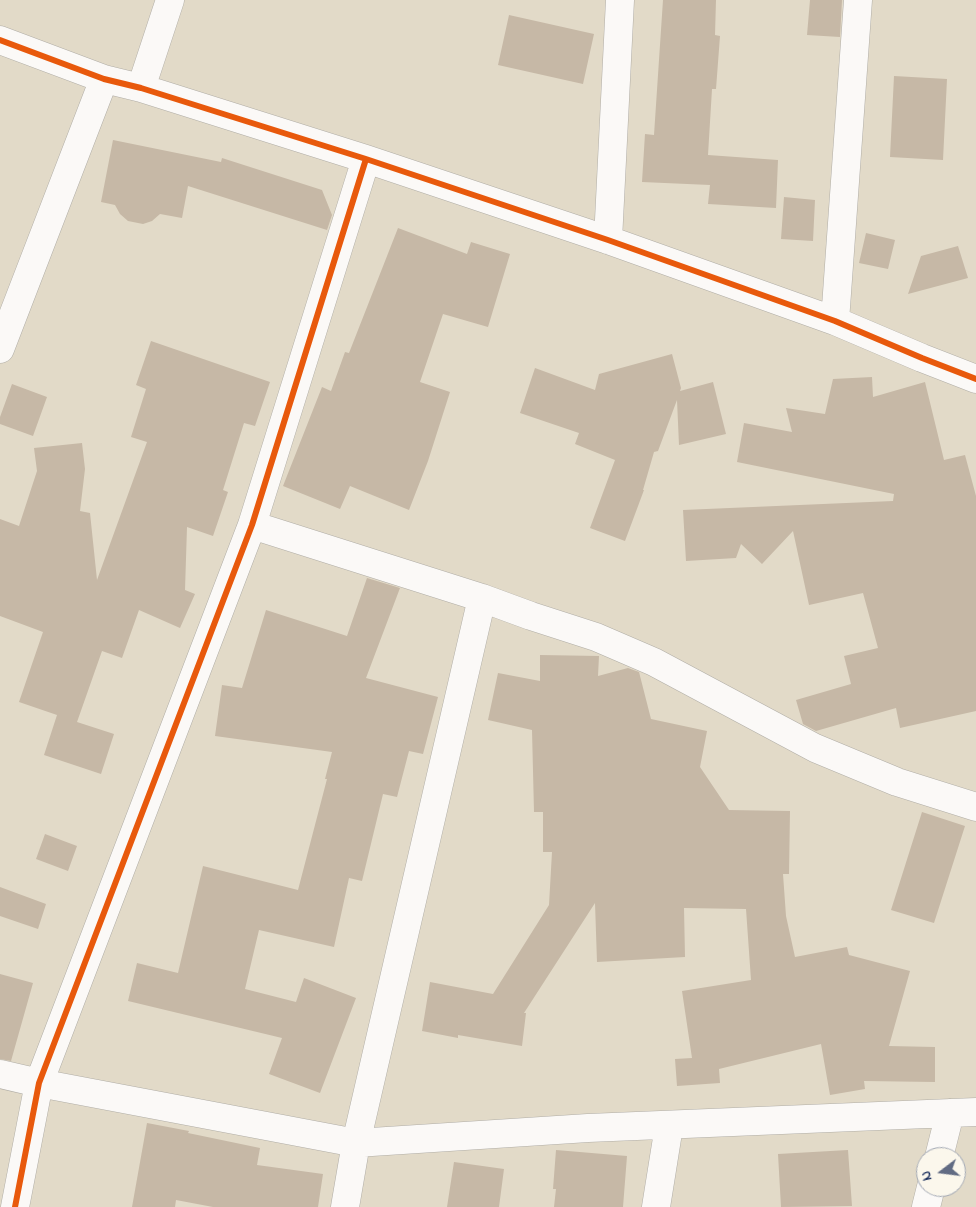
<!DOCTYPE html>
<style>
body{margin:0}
#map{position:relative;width:976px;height:1207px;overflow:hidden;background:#e2dac8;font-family:"Indie Flower",sans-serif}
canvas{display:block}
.north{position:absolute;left:916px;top:1147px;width:50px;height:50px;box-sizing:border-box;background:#fbf7ec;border:1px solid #a1a7b3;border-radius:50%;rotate:255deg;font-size:14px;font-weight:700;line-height:20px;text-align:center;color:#1b2f5e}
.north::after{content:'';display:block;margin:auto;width:18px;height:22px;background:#616b83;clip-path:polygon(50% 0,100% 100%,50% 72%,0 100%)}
</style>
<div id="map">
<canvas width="976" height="1207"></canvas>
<div class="north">N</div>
</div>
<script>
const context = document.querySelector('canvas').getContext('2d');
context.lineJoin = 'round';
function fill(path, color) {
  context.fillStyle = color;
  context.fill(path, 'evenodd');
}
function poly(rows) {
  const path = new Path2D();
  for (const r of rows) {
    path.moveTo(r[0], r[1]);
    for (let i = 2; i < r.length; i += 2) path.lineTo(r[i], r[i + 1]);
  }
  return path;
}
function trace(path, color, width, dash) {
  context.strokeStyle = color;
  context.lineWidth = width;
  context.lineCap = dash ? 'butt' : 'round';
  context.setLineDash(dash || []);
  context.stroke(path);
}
fill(poly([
 [663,0,716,0,715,35,720,36,716,89,712,89,708,155,778,160,776,208,708,204,710,185,642,182,645,134,654,135],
 [810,0,842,0,840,37,807,35],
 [509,15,594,34,583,84,498,65],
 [894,76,947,79,943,160,890,157],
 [113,140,221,162,222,158,322,190,332,215,327,230,188,186,182,218,160,214,152,221,143,224,128,221,120,214,115,205,101,202],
 [784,197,815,200,813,241,781,239],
 [398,228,467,254,471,242,510,254,488,327,443,314,420,382,450,392,428,461,409,510,350,486,340,509,283,486,322,387,331,391,345,352,349,353],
 [866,233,895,240,888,269,859,263],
 [958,246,968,278,908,294,921,256],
 [151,341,270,382,255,426,244,423,223,490,228,492,213,536,187,527,185,590,195,594,180,628,139,610,122,658,102,651,77,722,114,734,101,774,44,755,57,715,19,702,43,632,0,616,0,519,19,526,37,471,34,448,82,443,85,469,80,511,90,513,97,580,147,442,131,437,146,389,136,385],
 [672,354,681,388,680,391,713,382,726,434,679,445,677,400,658,451,654,452,643,490,644,490,625,541,590,528,615,460,575,444,579,433,520,413,535,368,595,390,599,374],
 [872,377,873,397,925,382,944,460,965,455,976,496,976,711,900,728,896,708,816,731,803,724,796,700,851,684,844,656,878,648,863,593,809,605,793,531,762,564,741,544,736,558,686,561,683,510,893,501,894,494,737,462,744,423,792,432,786,408,825,414,833,379],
 [12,384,47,397,33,436,0,424,0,417],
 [367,578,400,588,366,678,438,697,423,754,409,751,397,797,383,794,362,881,349,878,334,947,259,930,245,989,296,1002,304,978,356,998,320,1093,269,1074,282,1038,128,1001,137,963,178,973,203,866,298,890,327,779,325,779,332,752,215,736,222,685,242,688,266,610,347,636],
 [540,655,599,656,598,676,628,668,639,672,651,719,707,731,700,767,729,810,790,811,789,874,783,874,786,916,795,957,847,947,849,955,910,971,889,1046,935,1047,935,1082,864,1081,865,1089,830,1095,821,1044,719,1069,720,1083,677,1086,675,1059,692,1058,682,991,751,980,746,909,684,908,685,957,597,962,595,903,524,1013,526,1013,522,1046,458,1035,458,1038,422,1031,430,982,493,994,549,905,552,852,543,852,543,812,534,812,532,730,488,720,498,673,540,681],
 [922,812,965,826,934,923,891,910],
 [45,834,77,846,68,871,36,859],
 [0,887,46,904,38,929,0,916],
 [0,974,33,983,11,1061,0,1059],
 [147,1123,189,1131,188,1133,260,1148,257,1165,323,1174,318,1207,213,1207,176,1200,175,1207,132,1207],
 [556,1150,627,1156,623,1207,554,1207,556,1189,553,1189],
 [848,1150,852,1206,781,1207,778,1154],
 [454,1162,504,1169,499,1207,447,1207]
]), '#c6b8a6');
const minor = poly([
 [0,40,104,79,141,88,366,159,608,240,835,321,922,358,976,379],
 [141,88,170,0],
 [608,240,620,0],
 [835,321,858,0],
 [0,349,104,79],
 [252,525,482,598,531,616,596,637,654,662,815,748,897,782,976,807],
 [0,1074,39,1083,356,1143,588,1128,976,1112],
 [939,1157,950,1113],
 [15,1207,39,1083,252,525,366,159],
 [345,1207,356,1143,482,598],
 [656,1207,669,1126],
 [926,1207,931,1187]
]);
trace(minor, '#b0ada6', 29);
trace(minor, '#fbf9f7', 28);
trace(poly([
 [0,40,104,79,141,88,366,159,608,240,835,321,922,358,976,379],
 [15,1207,39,1083,252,525,366,159]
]), '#e8590c', 6);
</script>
